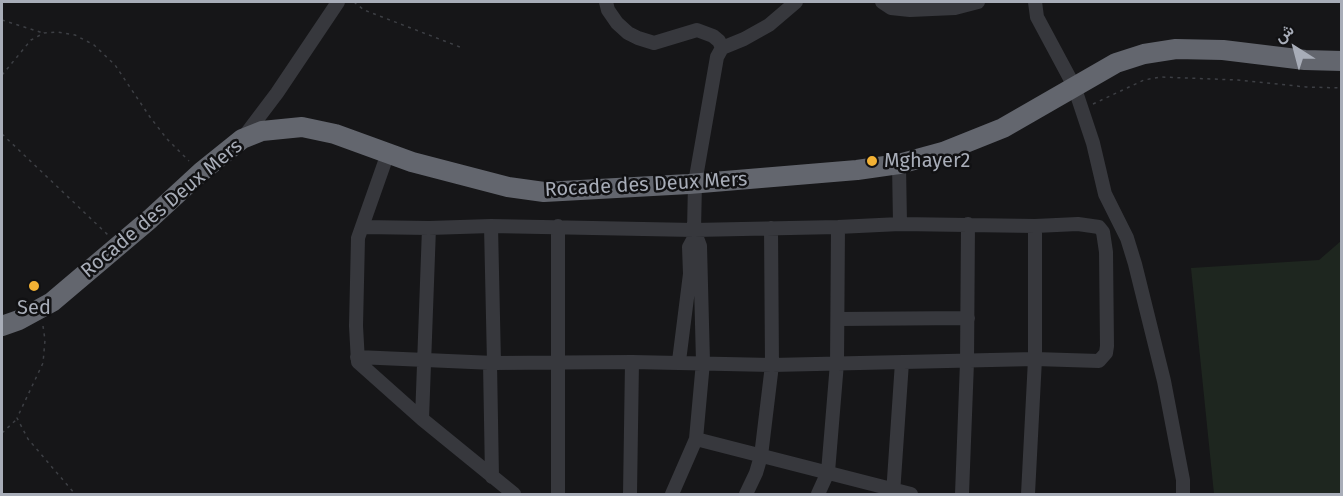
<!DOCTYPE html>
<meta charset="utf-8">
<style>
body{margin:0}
#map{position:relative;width:1343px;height:496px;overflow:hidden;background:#161618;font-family:"Fira Sans",Vazirmatn,sans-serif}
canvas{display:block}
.frame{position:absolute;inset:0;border:3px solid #a8adb8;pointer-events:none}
.north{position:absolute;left:1265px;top:18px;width:60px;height:60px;-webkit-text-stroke:4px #111113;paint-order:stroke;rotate:324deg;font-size:16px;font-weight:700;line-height:24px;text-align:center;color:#a8adb8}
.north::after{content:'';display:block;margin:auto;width:21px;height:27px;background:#a8adb8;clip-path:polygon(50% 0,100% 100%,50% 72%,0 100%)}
</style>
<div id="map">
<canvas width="1343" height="496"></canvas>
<div class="frame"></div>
<div class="north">ش</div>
</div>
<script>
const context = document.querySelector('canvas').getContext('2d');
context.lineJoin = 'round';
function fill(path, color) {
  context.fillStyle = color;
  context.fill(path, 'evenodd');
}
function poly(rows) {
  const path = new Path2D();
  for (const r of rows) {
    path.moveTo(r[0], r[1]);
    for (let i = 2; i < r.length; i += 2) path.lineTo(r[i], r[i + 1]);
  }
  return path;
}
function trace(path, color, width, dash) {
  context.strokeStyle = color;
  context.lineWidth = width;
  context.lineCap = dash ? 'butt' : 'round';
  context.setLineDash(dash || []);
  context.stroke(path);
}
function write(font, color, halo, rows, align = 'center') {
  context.font = font + ' "Fira Sans",sans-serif';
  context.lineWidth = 5;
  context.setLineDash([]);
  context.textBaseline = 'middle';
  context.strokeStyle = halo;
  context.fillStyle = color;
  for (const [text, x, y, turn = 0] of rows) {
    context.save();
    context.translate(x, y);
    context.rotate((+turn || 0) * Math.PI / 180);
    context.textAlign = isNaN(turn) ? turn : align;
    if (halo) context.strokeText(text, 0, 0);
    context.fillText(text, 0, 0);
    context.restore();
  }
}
fill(poly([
 [1341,241,1341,494,1214,494,1191,268,1319,260]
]), '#1e261f');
trace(poly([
 [354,2,364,10,460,47],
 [2,20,43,33],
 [2,75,31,40,44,33,57,32,75,35,94,45,115,65,150,117,167,139,189,161],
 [1093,104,1144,80,1161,77,1238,80,1306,87,1342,88],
 [2,134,108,235],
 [43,326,45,340,43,363,17,418,28,439,75,494],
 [2,433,17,419]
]), '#3d3f44', 1.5, [3, 4.5]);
trace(poly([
 [606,2,608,10,617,23,628,33,638,38,654,43,697,30,713,36,719,41,722,48],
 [882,2,891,8,910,10,955,8,978,2],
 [1035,2,1037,17,1074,86,1093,143,1105,194,1127,238,1135,264,1164,381,1183,480,1183,494],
 [243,138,277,93,338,2],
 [388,153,358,238,356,326,358,362,422,419,514,494],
 [899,164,900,224],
 [491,226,494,363],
 [558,226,558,494],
 [363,227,429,228,491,226,694,230,838,227,900,224,1035,226,1078,224,1099,227,1103,232,1106,252,1107,346,1106,353,1099,361,1035,359,772,365,632,362,630,494],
 [839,319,968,318],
 [357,357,494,363,632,362],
 [679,361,690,274,689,247,695,236],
 [490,363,492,477],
 [422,419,429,228],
 [696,439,911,494],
 [672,494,696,439,703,362,700,246,694,230,695,183,717,57,722,48,744,39,769,25,796,2],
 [746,494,756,473,761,456,772,365,771,228],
 [818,494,828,472,837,363,838,227],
 [893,494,902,362],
 [962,494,967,362,968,224],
 [1028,494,1035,359,1035,226]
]), '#37383d', 14);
trace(poly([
 [2,326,19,320,52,302,150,219,201,172,242,139,262,131,302,127,335,134,412,162,508,187,544,192,689,184,857,170,899,164,943,152,1003,128,1116,63,1144,54,1176,49,1223,50,1305,60,1342,61]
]), '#63666e', 20);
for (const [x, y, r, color] of [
 [872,161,6,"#f2b134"],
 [34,286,6,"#f2b134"]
]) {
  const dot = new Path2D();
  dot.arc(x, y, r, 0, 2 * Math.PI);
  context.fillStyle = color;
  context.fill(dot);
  trace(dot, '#111113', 2);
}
write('20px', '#a8adb8', '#111113', [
 ["Mghayer2",884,161],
 ["Sed",34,308,"center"]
], 'left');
write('20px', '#a8adb8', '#111113', [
 ["Rocade des Deux Mers",646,185,-3],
 ["Rocade des Deux Mers",162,209,-40]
]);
</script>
